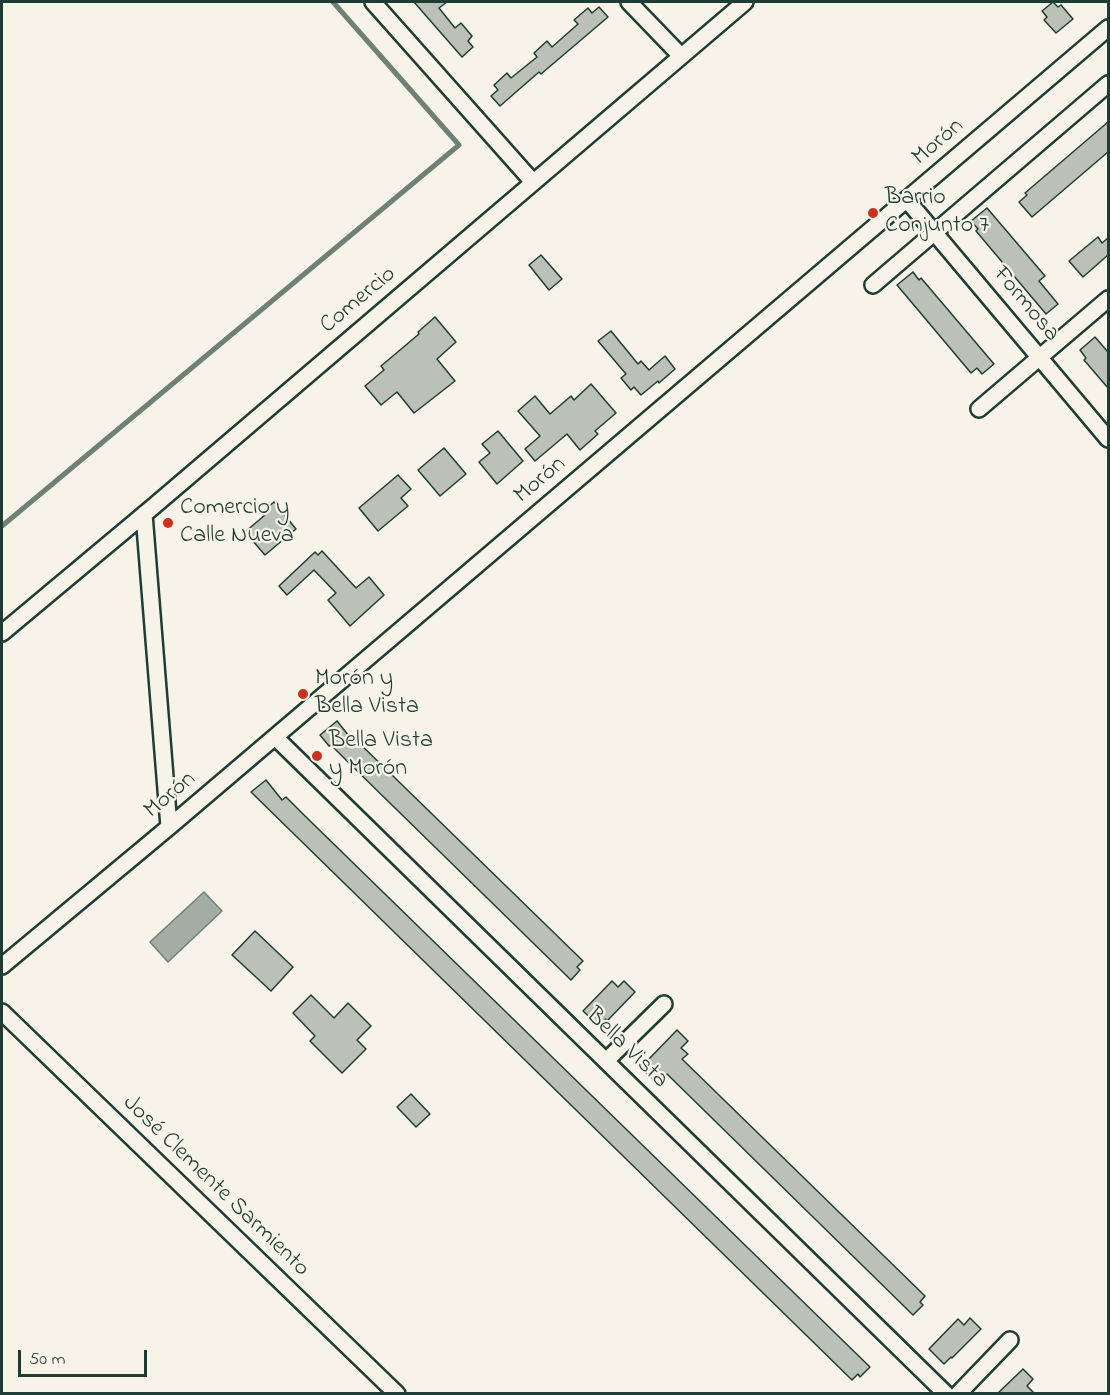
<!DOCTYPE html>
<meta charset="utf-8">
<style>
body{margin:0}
#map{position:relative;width:1110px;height:1395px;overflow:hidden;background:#f7f3e8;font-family:"Indie Flower",sans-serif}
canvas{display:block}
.frame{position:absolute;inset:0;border:3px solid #1f3d34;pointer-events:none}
.scale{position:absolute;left:18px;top:1350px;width:129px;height:27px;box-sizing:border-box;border:3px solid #1f3d34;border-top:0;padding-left:8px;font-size:18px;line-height:21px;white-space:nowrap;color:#1f3d34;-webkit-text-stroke:4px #f7f3e8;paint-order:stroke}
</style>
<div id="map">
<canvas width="1110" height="1395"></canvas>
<div class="frame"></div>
<div class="scale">50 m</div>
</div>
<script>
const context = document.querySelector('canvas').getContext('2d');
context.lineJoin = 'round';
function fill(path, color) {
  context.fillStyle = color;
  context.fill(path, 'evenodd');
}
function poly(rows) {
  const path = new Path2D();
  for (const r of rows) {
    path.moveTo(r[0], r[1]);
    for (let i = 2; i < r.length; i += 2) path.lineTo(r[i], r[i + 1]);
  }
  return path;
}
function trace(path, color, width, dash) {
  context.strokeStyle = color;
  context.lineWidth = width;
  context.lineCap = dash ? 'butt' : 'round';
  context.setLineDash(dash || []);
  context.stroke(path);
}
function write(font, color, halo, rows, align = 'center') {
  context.font = font + ' "Indie Flower",sans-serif';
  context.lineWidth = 4.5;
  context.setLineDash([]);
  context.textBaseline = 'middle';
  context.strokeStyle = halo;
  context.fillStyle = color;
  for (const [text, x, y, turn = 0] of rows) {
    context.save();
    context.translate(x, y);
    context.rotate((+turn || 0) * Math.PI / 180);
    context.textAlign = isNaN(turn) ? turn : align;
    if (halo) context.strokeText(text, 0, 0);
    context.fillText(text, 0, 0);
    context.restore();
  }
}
const water = poly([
 [204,892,222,911,168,962,150,942,204,892]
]);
fill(water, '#a4ada3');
trace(water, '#6f8077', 1.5);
trace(poly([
 [2,526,459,145,333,2]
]), '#6f8077', 5);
const building = poly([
 [414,2,447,2,439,8,455,28,461,23,472,36,468,41,473,47,462,57,414,2],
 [1053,2,1058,7,1061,5,1073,19,1056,33,1044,20,1047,17,1042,11,1053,2],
 [599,7,608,17,541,74,539,72,500,106,491,96,498,90,494,85,507,73,511,78,537,57,534,53,547,41,552,47,578,24,574,20,588,8,592,13,599,7],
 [1108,122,1108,152,1032,217,1019,202,1027,195,1025,193,1108,122],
 [987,208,1045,276,1039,281,1058,304,1046,314,976,231,978,229,971,221,987,208],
 [1098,237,1102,243,1108,238,1108,255,1083,277,1069,261,1098,237],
 [541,255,562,279,549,290,529,265,541,255],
 [913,272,919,280,921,278,994,364,982,374,977,368,971,373,897,285,913,272],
 [435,317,456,342,437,359,455,381,414,413,397,392,381,405,365,386,384,370,381,366,419,334,418,332,435,317],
 [611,331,638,364,641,361,649,370,665,356,675,369,659,383,658,381,641,395,634,387,631,390,621,378,626,374,598,341,611,331],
 [1095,337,1108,352,1108,388,1084,360,1086,358,1080,350,1095,337],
 [591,384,616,413,595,431,598,434,580,450,567,434,535,461,525,449,540,436,518,411,535,396,550,414,571,396,574,400,591,384],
 [498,431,523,461,497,484,479,462,490,453,482,444,498,431],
 [444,448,466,474,440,496,418,470,444,448],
 [398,475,411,489,401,498,408,506,378,531,359,508,398,475],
 [274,502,296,529,265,555,245,532,265,515,262,512,274,502],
 [322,551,356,588,369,577,384,595,350,626,328,600,336,593,314,570,287,595,279,586,315,552,318,555,322,551],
 [337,721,353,741,355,739,583,961,577,967,580,970,571,980,351,765,331,745,329,746,320,735,337,721],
 [266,780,282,800,286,797,304,815,870,1367,860,1377,858,1374,852,1380,251,792,266,780],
 [255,931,293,967,271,991,232,955,255,931],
 [612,981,618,987,624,981,635,992,607,1021,606,1019,599,1026,583,1011,612,981],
 [311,995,334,1018,348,1003,371,1026,357,1040,366,1049,342,1073,310,1041,315,1036,293,1013,311,995],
 [677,1030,688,1041,681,1048,688,1054,682,1059,925,1296,920,1302,923,1305,913,1315,667,1074,658,1084,642,1069,649,1062,648,1060,677,1030],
 [411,1094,430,1114,416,1127,397,1107,411,1094],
 [970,1318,981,1329,952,1358,951,1357,944,1364,929,1349,958,1319,964,1325,970,1318],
 [1023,1369,1033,1379,1027,1386,1035,1394,997,1394,1023,1369]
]);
fill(building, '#bbc1b6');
trace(building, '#1f3d34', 1.5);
const street = poly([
 [373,2,533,182],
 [629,2,681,56],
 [907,200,1108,439],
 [873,285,1108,84],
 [979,409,1108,299],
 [144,514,169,827],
 [2,633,154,506,745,2],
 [275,737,946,1394],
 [2,966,169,827,1108,28],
 [2,1012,397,1394],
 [606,1061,664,1004],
 [958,1394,1010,1340]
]);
trace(street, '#1f3d34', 20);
trace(street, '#f7f3e8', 15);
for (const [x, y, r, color] of [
 [873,213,6,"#c8321e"],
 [168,523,6,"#c8321e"],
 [303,694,6,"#c8321e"],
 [317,756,6,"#c8321e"]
]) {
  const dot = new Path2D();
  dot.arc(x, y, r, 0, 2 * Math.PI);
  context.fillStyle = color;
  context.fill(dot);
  trace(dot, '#f7f3e8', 2);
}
write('24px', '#1f3d34', '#f7f3e8', [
 ["Morón",939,143,-40],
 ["Comercio",359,301,-40],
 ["Formosa",1025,305,50],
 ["Morón",541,481,-40],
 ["Morón",171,796,-40],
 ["Bella Vista",626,1049,44],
 ["José Clemente Sarmiento",215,1187,44]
]);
write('24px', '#1f3d34', '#f7f3e8', [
 ["Barrio",885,199],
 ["Conjunto 7",885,227],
 ["Comercio y",180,509],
 ["Calle Nueva",180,537],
 ["Morón y",315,680],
 ["Bella Vista",315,708],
 ["Bella Vista",329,742],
 ["y Morón",329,770]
], 'left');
</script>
